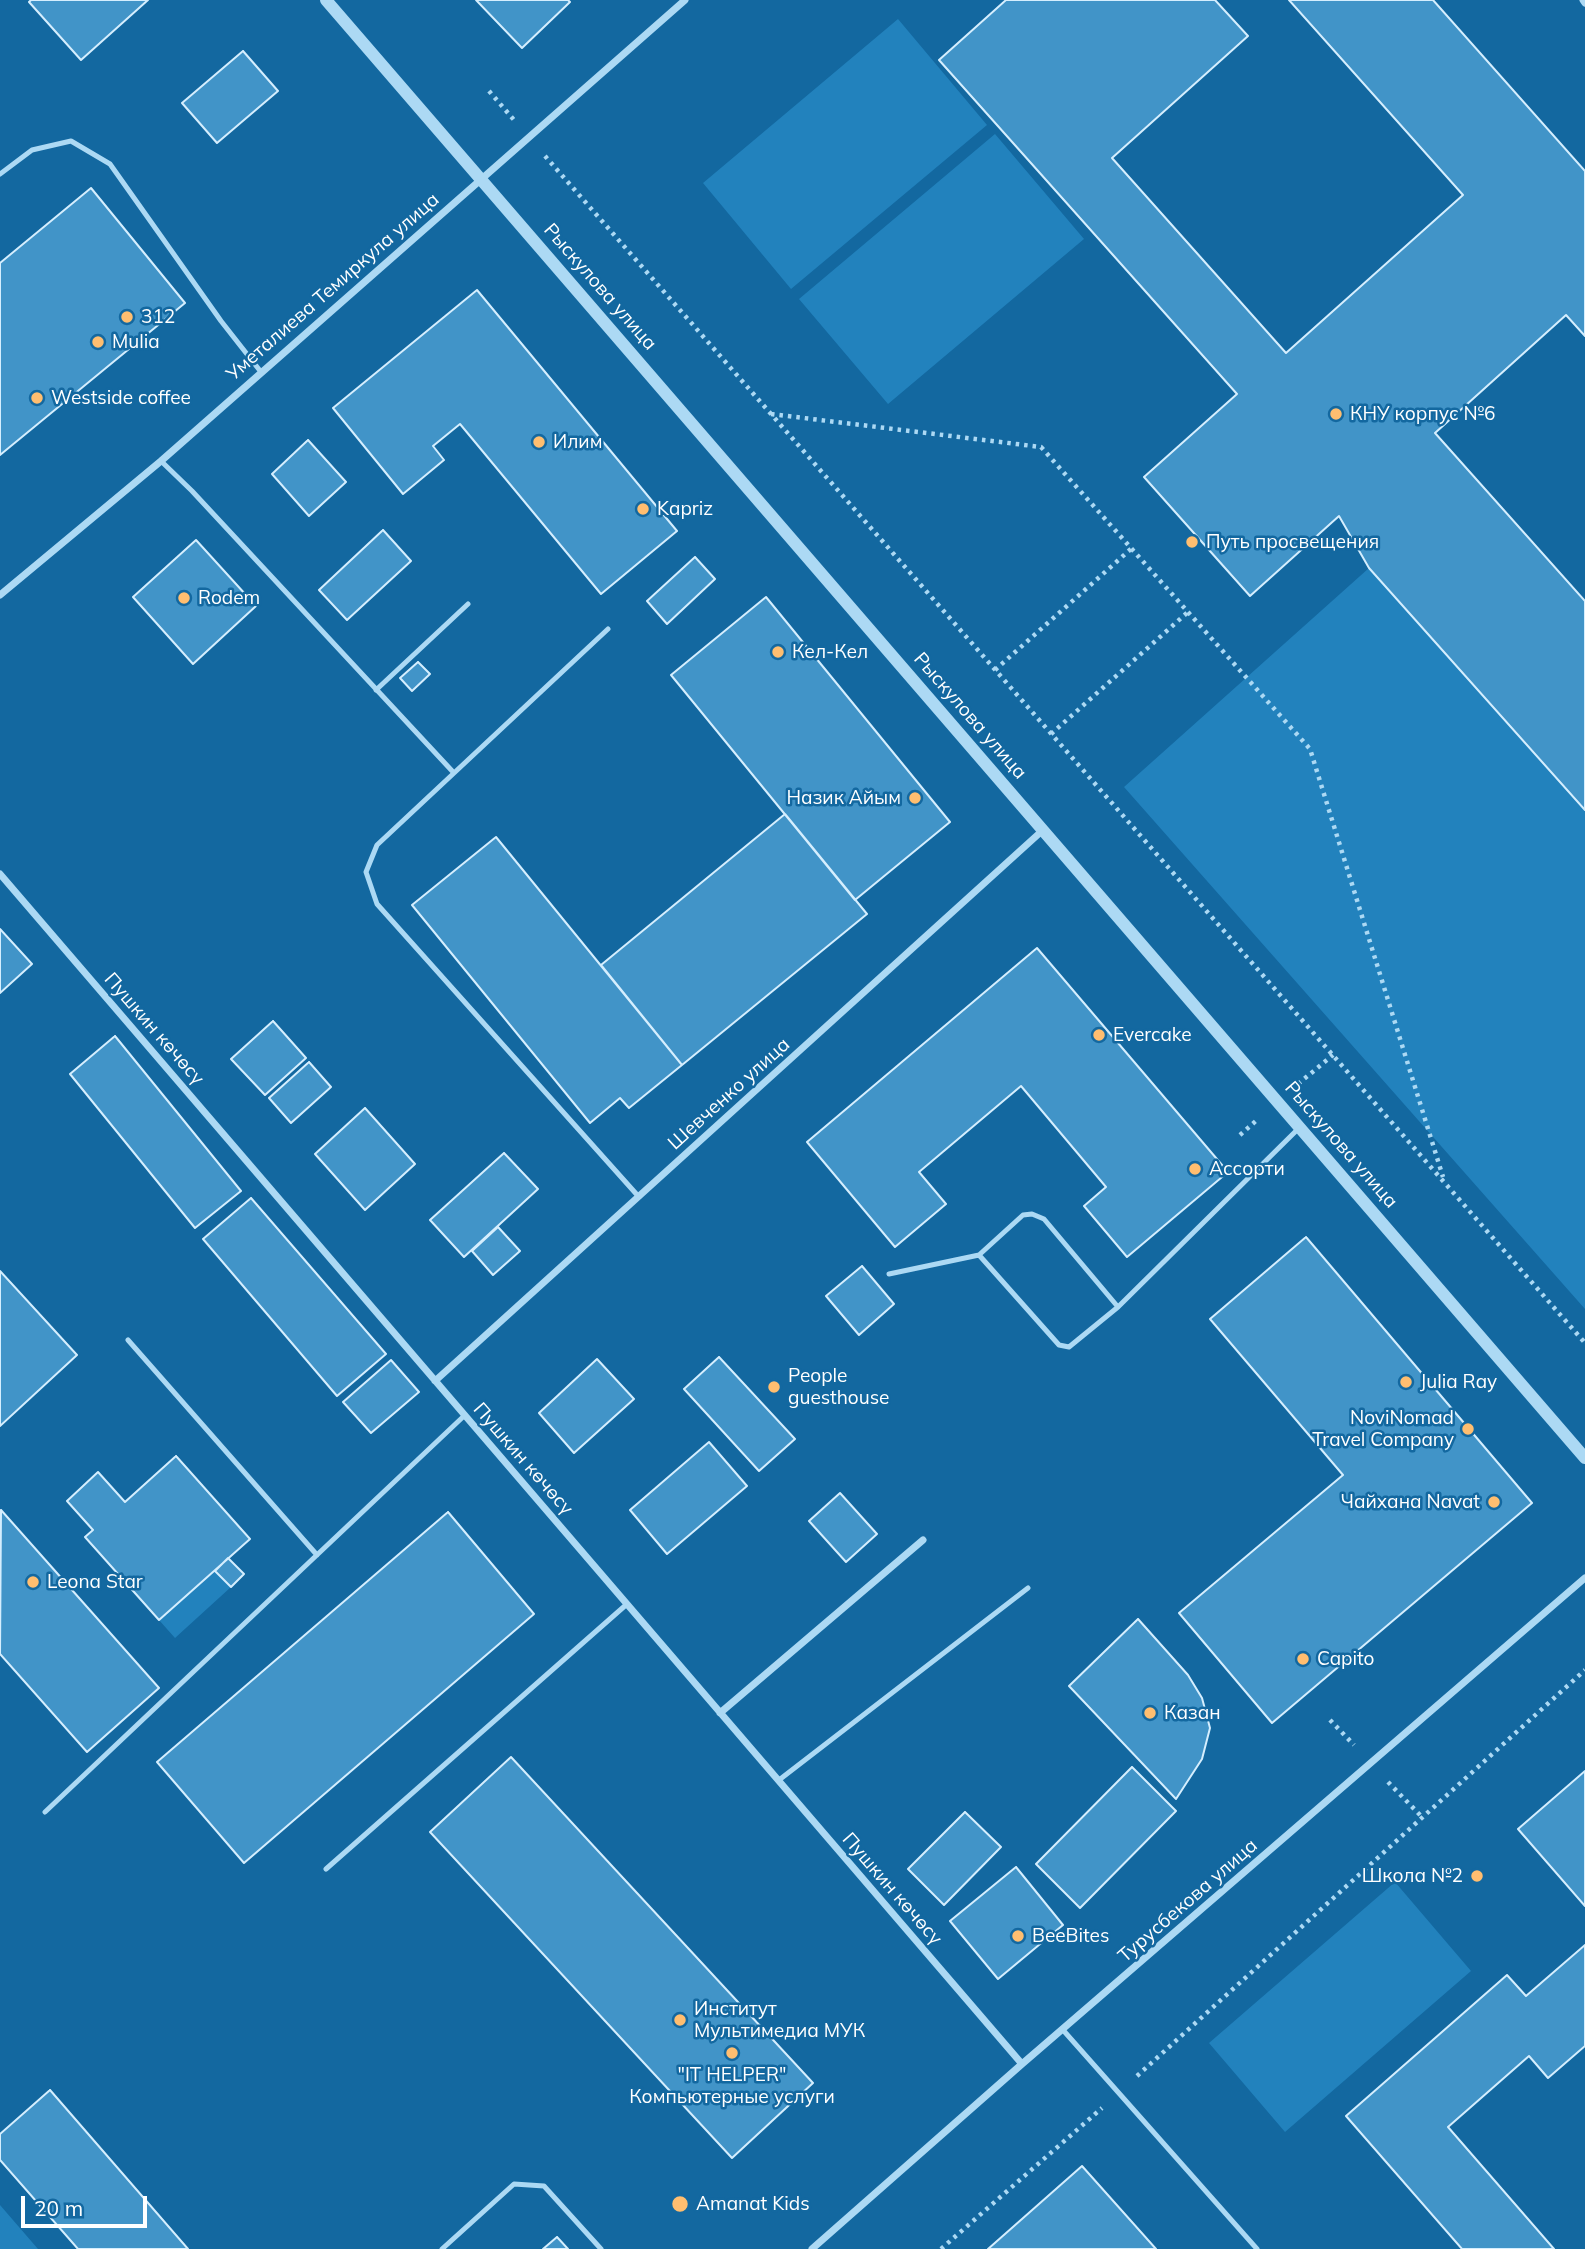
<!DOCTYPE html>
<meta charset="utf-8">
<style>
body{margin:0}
#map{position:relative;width:1585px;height:2249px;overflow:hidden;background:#1368a0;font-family:Mulish,sans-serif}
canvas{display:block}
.scale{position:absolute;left:21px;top:2196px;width:126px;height:32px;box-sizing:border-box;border:4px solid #fff;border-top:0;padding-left:9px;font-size:21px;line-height:24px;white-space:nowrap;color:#fff;-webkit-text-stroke:5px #1368a0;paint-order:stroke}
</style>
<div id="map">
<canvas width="1585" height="2249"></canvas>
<div class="scale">20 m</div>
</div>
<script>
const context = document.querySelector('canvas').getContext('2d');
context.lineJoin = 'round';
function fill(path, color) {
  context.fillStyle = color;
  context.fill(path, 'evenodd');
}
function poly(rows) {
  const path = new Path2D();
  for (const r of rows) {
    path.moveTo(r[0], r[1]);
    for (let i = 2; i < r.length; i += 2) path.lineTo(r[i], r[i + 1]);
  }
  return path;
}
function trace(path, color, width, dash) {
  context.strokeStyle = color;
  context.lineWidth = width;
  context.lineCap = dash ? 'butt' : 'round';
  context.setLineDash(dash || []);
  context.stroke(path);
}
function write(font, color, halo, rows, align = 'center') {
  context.font = font + ' Mulish,sans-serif';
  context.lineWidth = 5;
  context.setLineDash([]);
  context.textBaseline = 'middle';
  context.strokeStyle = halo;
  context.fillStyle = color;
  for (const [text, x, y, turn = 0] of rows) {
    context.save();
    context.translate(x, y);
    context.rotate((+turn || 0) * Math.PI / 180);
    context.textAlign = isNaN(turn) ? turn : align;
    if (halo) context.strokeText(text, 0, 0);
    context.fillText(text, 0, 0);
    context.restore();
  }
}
fill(poly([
 [898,19,987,125,791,289,703,183],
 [995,134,1084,239,888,404,799,299],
 [1369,568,1585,810,1585,1309,1124,787],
 [215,1571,231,1587,175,1638,159,1620],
 [1395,1882,1471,1971,1285,2132,1209,2043],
 [0,2205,38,2249,0,2249]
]), '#2282bd');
const building = poly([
 [31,0,148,0,81,60,29,2,31,0],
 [476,0,568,0,570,2,522,48,476,0],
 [1006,0,1215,0,1248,36,1112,158,1286,353,1463,195,1289,0,1433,0,1585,171,1585,336,1566,315,1435,433,1585,601,1585,810,1369,568,1339,516,1250,596,1144,477,1237,394,939,60,1006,0],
 [243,51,278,91,217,143,182,103,243,51],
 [91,188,185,303,0,455,0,263,91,188],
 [477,290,677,531,601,594,460,424,433,446,444,460,403,494,333,408,477,290],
 [308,440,346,482,309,516,272,474,308,440],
 [383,530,411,561,347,620,319,590,383,530],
 [196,540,256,606,193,664,133,597,196,540],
 [695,557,715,579,667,624,647,601,695,557],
 [766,597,950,822,855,900,671,675,766,597],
 [418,662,430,674,412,691,400,678,418,662],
 [785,814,867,914,682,1065,601,965,785,814],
 [496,837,682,1065,629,1108,620,1098,590,1123,412,905,496,837],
 [0,929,32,964,0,993,0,929],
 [1037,948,1228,1172,1127,1257,1084,1206,1106,1187,1021,1086,919,1172,946,1204,895,1247,807,1142,1037,948],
 [273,1021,306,1058,265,1095,231,1059,273,1021],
 [115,1036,241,1191,195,1228,70,1074,115,1036],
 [309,1062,331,1087,291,1123,269,1098,309,1062],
 [365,1108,415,1164,365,1210,315,1154,365,1108],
 [504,1153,538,1189,464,1257,430,1220,504,1153],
 [251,1198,386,1354,337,1396,203,1239,251,1198],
 [498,1227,520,1251,493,1275,472,1251,498,1227],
 [1306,1237,1532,1503,1272,1723,1179,1613,1343,1475,1210,1319,1306,1237],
 [862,1266,894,1304,859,1335,826,1296,862,1266],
 [0,1271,77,1355,0,1426,0,1271],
 [719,1357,795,1439,759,1471,684,1389,719,1357],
 [597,1359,634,1399,574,1453,539,1413,597,1359],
 [391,1360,419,1392,371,1433,343,1402,391,1360],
 [709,1442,747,1486,667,1554,630,1510,709,1442],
 [176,1456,250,1539,159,1620,85,1537,93,1530,67,1501,98,1472,125,1502,176,1456],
 [840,1493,877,1534,846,1562,809,1521,840,1493],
 [1,1510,159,1688,87,1752,0,1654,1,1510],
 [448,1512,534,1614,244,1863,157,1762,448,1512],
 [228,1558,244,1574,231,1587,215,1571,228,1558],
 [1138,1619,1188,1675,1202,1698,1210,1728,1202,1759,1176,1799,1069,1686,1138,1619],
 [511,1757,813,2083,732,2158,430,1832,511,1757],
 [1132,1767,1176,1811,1080,1908,1036,1864,1132,1767],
 [1585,1771,1585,1906,1518,1829,1585,1771],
 [965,1812,1001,1847,944,1905,908,1869,965,1812],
 [1016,1867,1063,1925,998,1979,950,1921,1016,1867],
 [1585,1945,1585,2046,1548,2078,1529,2056,1448,2127,1554,2249,1462,2249,1346,2116,1507,1975,1526,1996,1585,1945],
 [50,2090,188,2249,78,2249,0,2160,0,2134,50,2090],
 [1082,2166,1156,2249,988,2249,1082,2166],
 [557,2237,568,2249,543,2249,557,2237]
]);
fill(building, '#4194c8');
trace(building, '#d5eefe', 2);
trace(poly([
 [489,91,514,120],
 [545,156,1585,1343],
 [771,414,1041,447,1310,749,1443,1177],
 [995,670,1132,548],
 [1051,734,1188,612],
 [1298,1084,1333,1055],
 [1240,1135,1257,1120],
 [1330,1720,1354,1745],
 [1388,1782,1422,1817],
 [1137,2076,1585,1670],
 [941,2249,1102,2108]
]), '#acd9f4', 4.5, [3.5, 5]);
trace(poly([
 [0,174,32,150,71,141,110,164,221,321,261,372],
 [161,461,192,491,454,773],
 [608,629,377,845,366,872,377,904,639,1197],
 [376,690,468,604],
 [979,1255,1023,1215,1032,1214,1044,1219,1118,1307],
 [889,1274,979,1255,1059,1345,1069,1347,1118,1307,1300,1127],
 [128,1340,317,1555],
 [779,1780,1028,1588],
 [45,1812,465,1415],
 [326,1869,627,1604],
 [1063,2030,1257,2249],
 [442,2249,514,2184,544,2186,601,2249]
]), '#acd9f4', 5);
trace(poly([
 [1583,0,1585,3],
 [0,595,161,461,685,0],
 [0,874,1022,2064],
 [435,1381,1043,830],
 [720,1713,923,1540],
 [812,2249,1022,2064,1585,1578]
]), '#acd9f4', 7);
trace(poly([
 [326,0,1585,1458]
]), '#acd9f4', 12);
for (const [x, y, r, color] of [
 [127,317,7,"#ffbe70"],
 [98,342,7,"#ffbe70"],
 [37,398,7,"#ffbe70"],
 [1336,414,7,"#ffbe70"],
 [539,442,7,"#ffbe70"],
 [643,509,7,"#ffbe70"],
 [1192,542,7,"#ffbe70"],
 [184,598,7,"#ffbe70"],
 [778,652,7,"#ffbe70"],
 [915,798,7,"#ffbe70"],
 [1099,1035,7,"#ffbe70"],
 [1195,1169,7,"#ffbe70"],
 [1406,1382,7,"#ffbe70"],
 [774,1387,7,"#ffbe70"],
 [1468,1429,7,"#ffbe70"],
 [1494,1502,7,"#ffbe70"],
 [33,1582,7,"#ffbe70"],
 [1303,1659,7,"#ffbe70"],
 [1150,1713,7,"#ffbe70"],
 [1477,1876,7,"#ffbe70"],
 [1018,1936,7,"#ffbe70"],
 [680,2020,7,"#ffbe70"],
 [732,2053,7,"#ffbe70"],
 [680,2204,9,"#ffbe70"]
]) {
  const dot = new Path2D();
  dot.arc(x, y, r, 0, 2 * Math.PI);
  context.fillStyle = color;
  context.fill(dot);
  trace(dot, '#1368a0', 2.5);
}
write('19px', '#fff', '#1368a0', [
 ["Уметалиева Темиркула улица",333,287,-41],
 ["Рыскулова улица",600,287,49],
 ["Рыскулова улица",970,716,49],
 ["Пушкин көчөсү",154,1029,49],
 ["Шевченко улица",729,1094,-42],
 ["Рыскулова улица",1341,1145,49],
 ["Пушкин көчөсү",523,1459,49],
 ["Пушкин көчөсү",892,1889,49],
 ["Турусбекова улица",1188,1901,-41]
]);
write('19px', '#fff', '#1368a0', [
 ["312",141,317],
 ["Mulia",112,342],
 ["Westside coffee",51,398],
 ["КНУ корпус №6",1350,414],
 ["Илим",553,442],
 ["Kapriz",657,509],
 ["Путь просвещения",1206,542],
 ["Rodem",198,598],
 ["Кел-Кел",792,652],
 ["Назик Айым",901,798,"right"],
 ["Evercake",1113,1035],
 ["Ассорти",1209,1169],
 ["People",788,1376],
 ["guesthouse",788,1398],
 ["Julia Ray",1420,1382],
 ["NoviNomad",1454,1418,"right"],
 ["Travel Company",1454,1440,"right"],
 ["Чайхана Navat",1480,1502,"right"],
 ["Leona Star",47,1582],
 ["Capito",1317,1659],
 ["Казан",1164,1713],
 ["Школа №2",1463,1876,"right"],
 ["BeeBites",1032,1936],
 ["Институт",694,2009],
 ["Мультимедиа МУК",694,2031],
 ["\"IT HELPER\"",732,2075,"center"],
 ["Компьютерные услуги",732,2097,"center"],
 ["Amanat Kids",696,2204]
], 'left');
</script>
